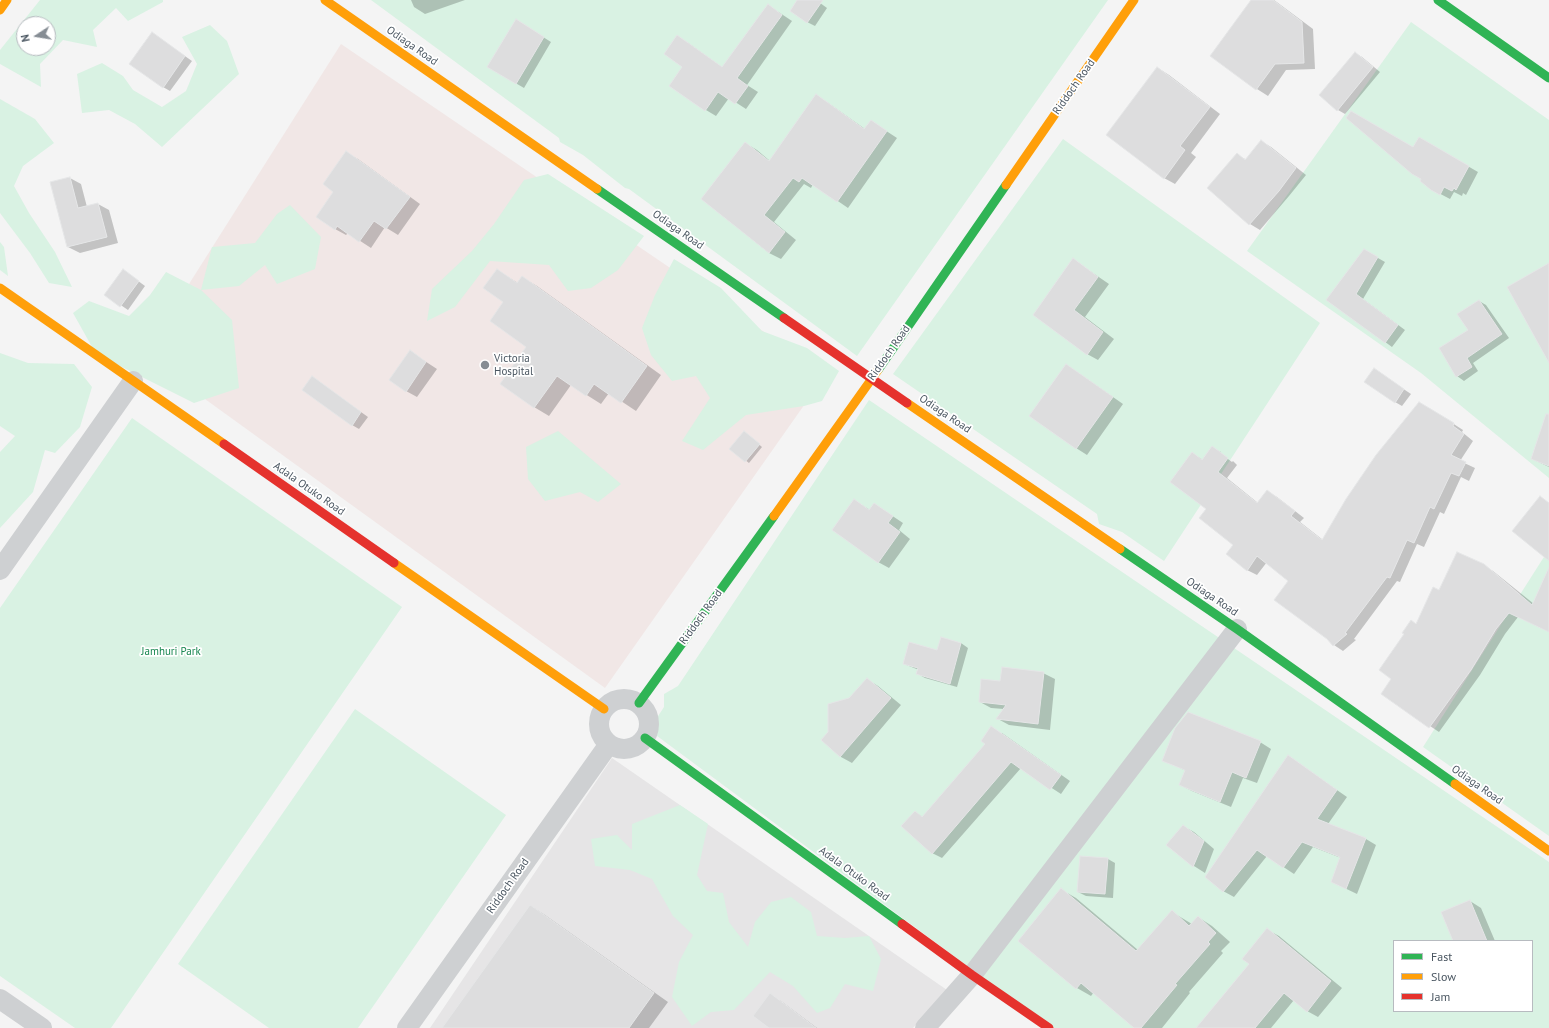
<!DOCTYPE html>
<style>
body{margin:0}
#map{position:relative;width:1549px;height:1028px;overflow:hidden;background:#f4f4f4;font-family:"PT Sans",sans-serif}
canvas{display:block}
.legend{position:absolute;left:1393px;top:940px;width:140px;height:72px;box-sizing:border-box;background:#fff;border:1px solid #b7bbc0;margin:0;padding:5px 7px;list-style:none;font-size:12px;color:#4a5661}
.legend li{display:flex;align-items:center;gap:8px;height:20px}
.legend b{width:20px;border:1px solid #b7bbc0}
.north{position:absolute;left:16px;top:16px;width:40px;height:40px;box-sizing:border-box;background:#fff;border:1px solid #b7bbc0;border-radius:50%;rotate:258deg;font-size:11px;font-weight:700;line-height:16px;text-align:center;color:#4a5661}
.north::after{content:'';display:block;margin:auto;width:14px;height:18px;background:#868d94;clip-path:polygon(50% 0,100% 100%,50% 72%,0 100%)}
</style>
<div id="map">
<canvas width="1549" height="1028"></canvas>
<ul class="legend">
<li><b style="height:5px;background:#30b455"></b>Fast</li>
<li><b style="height:5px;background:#ff9f0a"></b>Slow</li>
<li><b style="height:5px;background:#e5322d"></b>Jam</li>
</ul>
<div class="north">N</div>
</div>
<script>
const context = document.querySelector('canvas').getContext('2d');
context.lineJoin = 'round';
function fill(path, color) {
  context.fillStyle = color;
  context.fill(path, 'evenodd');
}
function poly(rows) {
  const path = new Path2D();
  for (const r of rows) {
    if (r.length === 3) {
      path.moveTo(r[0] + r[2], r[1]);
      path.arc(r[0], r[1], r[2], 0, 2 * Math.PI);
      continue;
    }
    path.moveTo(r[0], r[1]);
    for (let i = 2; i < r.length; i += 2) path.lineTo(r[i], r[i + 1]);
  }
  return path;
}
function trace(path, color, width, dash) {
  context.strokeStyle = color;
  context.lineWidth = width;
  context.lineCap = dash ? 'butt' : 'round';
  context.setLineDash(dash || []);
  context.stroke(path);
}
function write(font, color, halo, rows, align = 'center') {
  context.font = font + ' "PT Sans",sans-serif';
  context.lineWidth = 3.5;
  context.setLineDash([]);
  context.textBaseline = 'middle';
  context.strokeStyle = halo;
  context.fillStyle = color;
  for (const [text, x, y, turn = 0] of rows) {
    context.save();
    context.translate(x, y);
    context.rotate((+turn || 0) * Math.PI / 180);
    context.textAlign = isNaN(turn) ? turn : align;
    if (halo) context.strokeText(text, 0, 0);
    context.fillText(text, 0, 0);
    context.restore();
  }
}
fill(poly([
 [612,758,947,990,913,1028,430,1028]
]), '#e6e5e6');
fill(poly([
 [341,44,826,374,605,688,144,355]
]), '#f1e7e6');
fill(poly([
 [40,0,163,0,163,2,128,21,116,8,93,30,97,47,63,40,40,64,41,87,0,64,0,50],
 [24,24,48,24,48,48,24,48],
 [371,0,1108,0,857,356,629,189,625,188,583,155,560,142,559,138],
 [1411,22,1549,120,1549,478,1421,373,1247,251],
 [210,25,227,41,239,74,162,147,135,124,109,110,82,113,77,74,102,63,123,76,133,90,162,107,186,91,197,64,182,37],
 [0,99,35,119,54,143,23,166,14,186,29,213,55,252,72,287,49,283,30,253,0,213],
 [1063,139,1320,323,1164,561,1122,532,1099,524,1097,514,893,374],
 [548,174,644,236,618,270,591,288,568,291,549,265,490,261,455,307,427,321,432,289,472,251,494,224,524,180],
 [290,205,321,237,315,269,277,284,265,265,239,286,201,290,232,320,239,388,194,403,96,354,73,313,89,301,129,316,150,295,166,272,201,290,212,247,255,243,277,214],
 [0,242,4,247,8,276,0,270],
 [674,259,721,288,762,331,807,348,839,371,822,401,804,406,746,415,703,450,682,441,710,398,696,376,672,381,651,355,642,328,655,295],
 [0,353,28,363,74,364,92,387,80,427,55,453,45,450,33,492,0,528,0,452,15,436,0,426],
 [869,400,1549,862,1549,1028,1051,1028,649,730,664,707,664,694,678,686],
 [1394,941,1532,941,1532,1011,1394,1011],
 [132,418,402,607,111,1028,75,1028,0,976,0,608],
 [558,431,621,484,598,502,580,492,545,501,528,479,526,447],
 [1549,549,1549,836,1423,747],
 [355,709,506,815,358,1028,269,1028,178,964],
 [680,805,708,824,697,875,707,891,723,893,729,922,748,947,755,922,771,902,791,897,811,912,817,936,845,938,869,936,881,959,873,991,845,984,830,1008,817,1013,793,986,770,972,734,1010,711,1012,692,1026,672,997,679,962,693,935,673,916,652,879,630,870,595,866,591,839,617,835,632,850,632,824]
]), '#d9f2e3');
fill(poly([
 [411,0,465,0,425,14,414,7],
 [798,0,816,0,827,8,815,26,807,22],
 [1252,0,1274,0,1313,29,1315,69,1286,70,1268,96,1257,89,1212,56],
 [768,5,792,21,747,85,758,92,746,109,729,98,716,116,706,110,684,66,687,42,723,68],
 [516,20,551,42,524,88,488,67],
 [152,33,192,61,170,91,163,87],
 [1355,53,1362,57,1380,72,1345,114,1338,110],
 [1158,68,1169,75,1220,114,1191,153,1196,157,1175,184,1164,178],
 [827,102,865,129,871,121,897,138,848,208,813,184,811,188,804,184,774,222,796,240,781,259,769,253,702,199,745,143,757,150,770,161],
 [1419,138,1478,172,1466,195,1463,193,1462,196,1454,192,1450,199,1431,189,1423,179,1414,148],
 [1261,141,1271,147,1306,175,1289,196,1260,230,1250,224,1208,188,1237,155,1247,160],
 [347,153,358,159,420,204,398,235,385,227,371,248,348,233,346,235,335,229],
 [70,178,81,184,87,207,98,204,109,210,118,243,80,253,68,247,51,183],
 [1364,250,1385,262,1363,299,1405,330,1392,347,1328,300],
 [1074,260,1109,284,1085,317,1114,339,1098,360,1087,354,1034,315],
 [497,270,518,283,522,277,537,286,661,375,636,411,609,393,601,404,571,385,549,416,534,407,528,346,504,302],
 [130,275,145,286,128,310,106,295],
 [1479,301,1486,305,1509,338,1473,363,1478,371,1464,381,1457,376],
 [411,352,437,369,417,397,406,391],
 [1067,365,1123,404,1087,455,1076,448],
 [1381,374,1411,394,1402,406,1395,402],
 [319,382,368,417,359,429,352,425],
 [1429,408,1463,430,1462,432,1473,441,1460,461,1475,468,1469,481,1461,477,1444,514,1440,512,1424,547,1417,544,1400,582,1397,581,1354,639,1356,640,1343,651,1334,645,1290,581,1267,562,1257,575,1247,570,1235,545,1208,509,1192,453,1203,460,1212,448,1221,452,1221,454,1232,462,1233,461,1237,465,1227,478,1258,503,1267,491,1277,497,1304,518,1300,522,1323,540],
 [1549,434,1549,467,1532,459],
 [748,435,762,447,749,463,731,449],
 [854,500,870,510,885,511,903,523,899,530,910,539,889,568,878,562],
 [1483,565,1493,571,1534,604,1549,569,1549,632,1518,617,1505,634,1480,675,1439,732,1382,694,1392,678,1417,625,1440,591],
 [961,643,968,648,957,687,925,678,918,674,919,670,904,664],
 [1043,673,1055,679,1050,730,1009,725,998,719,1004,709,991,708,980,702,1001,682],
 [867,679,878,686,901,705,852,763,841,757,822,740,829,732,850,699],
 [1002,733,1070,781,1061,794,1021,768,942,858,932,853,915,812,923,817],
 [1260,742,1271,749,1257,783,1243,778,1231,807,1192,791,1180,785,1186,771,1164,760],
 [1288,756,1347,797,1328,824,1366,839,1376,845,1357,894,1332,882,1341,858,1313,847,1294,874,1267,856,1234,897,1223,891],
 [1183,826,1194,832,1214,849,1205,873,1194,866,1168,845],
 [1108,859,1115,863,1113,898,1086,896,1078,892],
 [1062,890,1076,898,1138,950,1172,912,1192,924,1198,917,1212,926,1230,942,1221,951,1223,953,1189,992,1190,993,1162,1028,1136,1028,1094,992,1091,996,1077,988],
 [1470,901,1481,908,1495,941,1454,941],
 [531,906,545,915,668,1002,649,1028,444,1028],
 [1268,930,1279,936,1342,988,1318,1017,1307,1011,1294,1000,1271,1028,1199,1028,1250,964],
 [770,995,781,1001,817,1028,771,1028]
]), '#0003');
const building = poly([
 [797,0,823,0,807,23,790,11,797,0],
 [1251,0,1273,0,1302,22,1304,63,1275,64,1256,90,1210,56,1251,0],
 [768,4,782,15,737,78,748,86,735,104,718,92,705,111,669,86,682,67,664,54,677,35,722,67,768,4],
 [516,19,544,37,516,84,487,67,516,19],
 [152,32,185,56,163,88,129,64,152,32],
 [1355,52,1373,67,1337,111,1319,95,1355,52],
 [1157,67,1210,107,1180,146,1185,150,1164,179,1106,135,1157,67],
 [816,94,864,129,871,120,887,131,837,202,802,178,799,182,793,178,764,215,785,232,769,253,701,199,745,142,769,161,816,94],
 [1351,111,1413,147,1419,137,1469,166,1456,190,1454,188,1452,191,1444,187,1440,195,1431,190,1420,181,1421,179,1412,174,1346,118,1351,111],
 [1261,140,1296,168,1279,191,1249,225,1207,188,1237,153,1245,160,1261,140],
 [346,151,410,197,386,229,374,221,359,242,337,226,335,230,316,217,333,192,323,184,346,151],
 [70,177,78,208,98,203,107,237,67,247,50,182,70,177],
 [1364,249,1378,257,1356,294,1398,325,1385,343,1326,300,1364,249],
 [1073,258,1098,277,1074,310,1103,332,1087,355,1033,315,1073,258],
 [1549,263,1549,363,1507,287,1549,263],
 [123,269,139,281,120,307,104,295,123,269],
 [497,269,517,283,522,276,647,366,621,403,594,384,586,396,557,376,534,408,500,384,526,347,490,321,503,302,483,288,497,269],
 [1479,300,1502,334,1467,358,1472,367,1456,377,1439,348,1468,330,1457,314,1479,300],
 [410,350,426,362,406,392,389,380,410,350],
 [1066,364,1113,397,1076,449,1029,416,1066,364],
 [1374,368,1404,389,1395,403,1364,382,1374,368],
 [312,376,361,412,352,426,302,390,312,376],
 [1419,402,1454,423,1453,426,1464,434,1451,455,1466,462,1459,476,1451,473,1434,509,1430,507,1414,543,1407,540,1390,578,1387,577,1345,633,1347,634,1333,646,1327,639,1274,600,1288,581,1257,556,1247,571,1226,554,1233,545,1199,518,1206,509,1170,482,1192,452,1202,460,1212,446,1228,458,1218,472,1257,503,1267,490,1295,511,1291,516,1322,540,1346,499,1376,455,1419,402],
 [1546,414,1549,414,1549,466,1531,459,1546,414],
 [744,431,760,444,745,462,729,449,744,431],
 [1540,496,1549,503,1549,561,1512,531,1540,496],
 [854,499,869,510,874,503,893,516,888,523,900,532,878,563,832,530,854,499],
 [1457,552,1484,564,1532,605,1549,567,1549,632,1509,613,1496,629,1471,670,1429,728,1381,694,1391,679,1379,670,1404,634,1402,633,1411,620,1416,624,1433,587,1439,590,1457,552],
 [941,637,961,643,950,684,916,674,918,668,903,664,909,642,937,650,941,637],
 [1002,667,1044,672,1038,724,996,719,1006,705,979,702,981,679,1000,681,1002,667],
 [867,678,891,698,840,757,821,740,828,732,828,704,849,698,867,678],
 [1188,712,1261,741,1246,778,1232,772,1220,802,1179,785,1185,770,1162,761,1175,728,1188,712],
 [991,726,1061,775,1050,790,1011,762,932,854,901,826,915,811,922,817,985,744,981,741,991,726],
 [1288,755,1337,790,1317,819,1366,838,1346,889,1331,882,1340,857,1302,842,1283,868,1257,850,1223,892,1205,877,1288,755],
 [1183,825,1204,841,1193,867,1166,845,1183,825],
 [1080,856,1108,858,1105,894,1077,892,1080,856],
 [1061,888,1136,951,1172,910,1189,926,1198,916,1216,933,1208,942,1210,944,1175,984,1177,985,1141,1028,1134,1028,1081,983,1076,989,1018,941,1061,888],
 [1470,900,1487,941,1453,941,1441,912,1470,900],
 [530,905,654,993,629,1028,442,1028,530,905],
 [1267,928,1331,981,1307,1012,1284,993,1255,1028,1196,1028,1249,964,1242,959,1267,928],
 [770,993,816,1028,769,1028,753,1016,770,993]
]);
fill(building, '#ddddde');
trace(building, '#e5e6e7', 1);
trace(poly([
 [0,570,133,381],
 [624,724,25],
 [0,999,42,1028],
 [407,1028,609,744],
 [925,1028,972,975,1237,629]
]), '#ced0d2', 20);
trace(poly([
 [1438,0,1549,78],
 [597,189,784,318],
 [878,370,1006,185],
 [1120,549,1237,629,1455,784],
 [639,703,774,516],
 [645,738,902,924]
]), '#30b455', 9);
trace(poly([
 [325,0,597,189],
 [0,10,7,0],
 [1006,185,1134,0],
 [0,288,224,444],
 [907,403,1120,549],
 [774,516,878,370],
 [394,563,604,709],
 [1455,784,1549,851]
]), '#ff9f0a', 9);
trace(poly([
 [784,318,907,403],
 [224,444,394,563],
 [902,924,972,975,1049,1028]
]), '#e5322d', 9);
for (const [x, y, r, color] of [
 [485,365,5,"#868d94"]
]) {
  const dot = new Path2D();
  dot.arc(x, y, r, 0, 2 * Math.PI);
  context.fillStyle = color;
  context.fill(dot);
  trace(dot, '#fff', 1.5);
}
write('11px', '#4a5661', '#fff', [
 ["Odiaga Road",412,46,35],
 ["Riddoch Road",1074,87,-55],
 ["Odiaga Road",678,230,35],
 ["Riddoch Road",889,353,-55],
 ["Odiaga Road",945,414,34],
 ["Adala Otuko Road",309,489,35],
 ["Odiaga Road",1212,597,34],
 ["Riddoch Road",701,617,-54],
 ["Odiaga Road",1477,785,35],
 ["Adala Otuko Road",854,874,36],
 ["Riddoch Road",508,886,-55]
]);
write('11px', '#4a5661', '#fff', [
 ["Victoria",494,359],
 ["Hospital",494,372]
], 'left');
write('11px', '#17864f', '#fff', [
 ["Jamhuri Park",171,652]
]);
</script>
